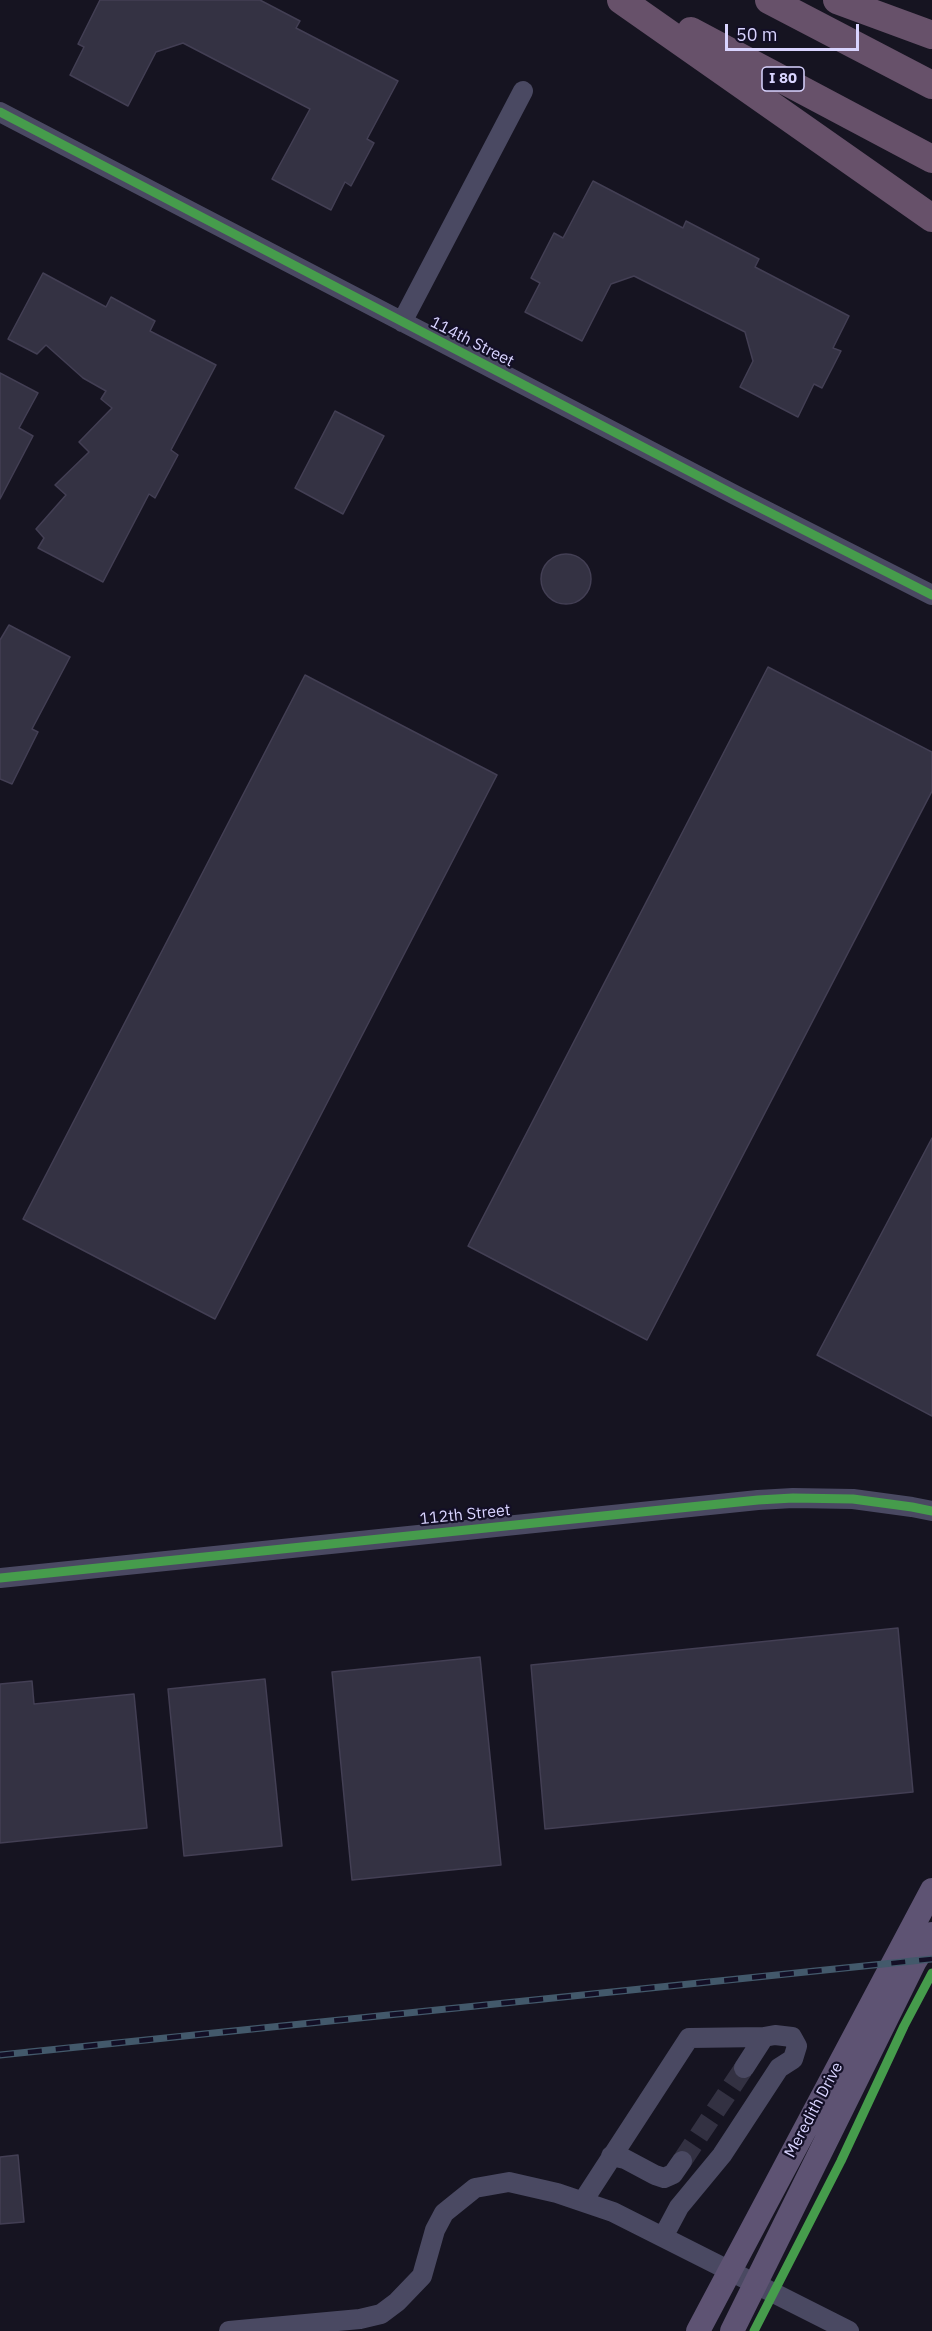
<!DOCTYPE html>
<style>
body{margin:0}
#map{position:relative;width:932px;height:2331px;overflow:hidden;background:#161421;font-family:"IBM Plex Sans",sans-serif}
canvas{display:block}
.scale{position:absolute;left:725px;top:24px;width:134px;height:27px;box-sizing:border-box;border:3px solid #d9d4ff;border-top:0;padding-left:8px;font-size:18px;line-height:21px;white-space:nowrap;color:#d9d4ff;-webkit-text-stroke:4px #130f26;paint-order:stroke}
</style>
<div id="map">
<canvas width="932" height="2331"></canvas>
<div class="scale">50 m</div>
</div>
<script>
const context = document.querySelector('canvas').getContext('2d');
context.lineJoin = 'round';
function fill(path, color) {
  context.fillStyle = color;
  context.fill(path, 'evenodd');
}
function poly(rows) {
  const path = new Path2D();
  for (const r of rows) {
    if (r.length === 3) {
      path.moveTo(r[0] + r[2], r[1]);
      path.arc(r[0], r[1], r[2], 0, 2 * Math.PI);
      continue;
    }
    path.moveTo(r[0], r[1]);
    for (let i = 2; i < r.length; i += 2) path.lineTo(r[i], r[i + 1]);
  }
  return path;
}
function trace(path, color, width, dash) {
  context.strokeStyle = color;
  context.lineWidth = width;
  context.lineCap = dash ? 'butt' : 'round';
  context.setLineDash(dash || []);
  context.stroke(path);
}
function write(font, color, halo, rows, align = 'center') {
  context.font = font + ' "IBM Plex Sans",sans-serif';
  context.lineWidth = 4.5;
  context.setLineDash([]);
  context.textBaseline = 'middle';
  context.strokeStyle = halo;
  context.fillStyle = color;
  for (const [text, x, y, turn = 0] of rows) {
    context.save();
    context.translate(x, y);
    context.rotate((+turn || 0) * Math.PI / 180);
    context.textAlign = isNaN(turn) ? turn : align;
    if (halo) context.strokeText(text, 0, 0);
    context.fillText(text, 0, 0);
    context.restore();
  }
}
const building = poly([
 [100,0,260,0,300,21,296,28,398,81,367,139,374,143,351,186,345,182,331,210,272,179,310,109,183,43,156,52,128,106,70,75,84,47,78,44,100,0],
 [593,181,683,228,686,221,759,259,755,267,849,316,833,348,841,351,822,388,814,384,798,417,740,387,753,361,745,332,634,276,611,284,582,341,525,312,540,283,531,278,554,233,563,238,593,181],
 [43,273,106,307,111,297,155,321,150,331,216,365,171,450,178,455,155,498,149,494,103,582,38,548,44,538,36,529,66,495,55,485,89,452,79,442,112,408,101,399,106,391,83,378,46,345,37,354,8,339,43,273],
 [0,373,38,393,19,428,33,436,0,499,0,373],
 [335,411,384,436,343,514,295,488,335,411],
 [566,579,25],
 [9,625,70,657,32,729,38,732,12,784,0,779,0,640,9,625],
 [768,667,932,752,932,791,647,1340,468,1246,768,667],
 [305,675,497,775,215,1319,23,1219,305,675],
 [932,1138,932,1416,817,1355,932,1138],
 [898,1628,913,1792,545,1829,531,1665,898,1628],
 [480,1657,501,1865,352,1880,332,1672,480,1657],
 [265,1679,282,1846,184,1856,168,1689,265,1679],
 [32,1681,34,1704,134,1694,147,1828,0,1843,0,1684,32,1681],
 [18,2155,24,2222,0,2224,0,2157,18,2155]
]);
fill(building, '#343243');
trace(building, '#433f54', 1.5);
trace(poly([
 [682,2161,744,2068]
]), '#333142', 20, [20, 10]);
trace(poly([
 [0,112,735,495,932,595],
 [402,322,523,91],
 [0,1578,758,1500,793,1498,853,1499,912,1507,932,1511],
 [744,2068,764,2037],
 [611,2156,625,2159,655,2175,664,2178,673,2174,682,2161],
 [583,2201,689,2038,764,2037,775,2035,792,2037,797,2046,793,2059,779,2068,722,2155,679,2207,663,2237],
 [229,2331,360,2319,381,2314,397,2302,422,2276,435,2230,444,2213,475,2188,509,2182,557,2193,613,2212,849,2331]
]), '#4a4962', 20);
trace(poly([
 [698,2331,932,1890],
 [732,2331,915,1961,932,1934]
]), '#5e5373', 24);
trace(poly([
 [621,0,932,218],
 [769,0,932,85],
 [837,0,932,35],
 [691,31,932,159]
]), '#67516a', 28);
const rail = poly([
 [0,2055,932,1959]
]);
trace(rail, '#43596b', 7);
trace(rail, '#130f26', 4.5, [14]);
trace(poly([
 [0,112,735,495,932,595],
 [0,1578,758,1500,793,1498,853,1499,912,1507,932,1511],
 [754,2331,841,2161,904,2026,932,1973]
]), '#469c4c', 9);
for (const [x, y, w] of [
 [783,79,42]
]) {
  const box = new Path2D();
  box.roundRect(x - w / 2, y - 12, w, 24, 4.5);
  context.fillStyle = '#130f26';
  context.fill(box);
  trace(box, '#d9d4ff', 1.5);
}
write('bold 15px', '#d9d4ff', null, [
 ["I 80",783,79]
]);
write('16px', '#d9d4ff', '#130f26', [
 ["114th Street",472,342,27],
 ["112th Street",465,1515,-6],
 ["Meredith Drive",814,2110,-62]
]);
</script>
